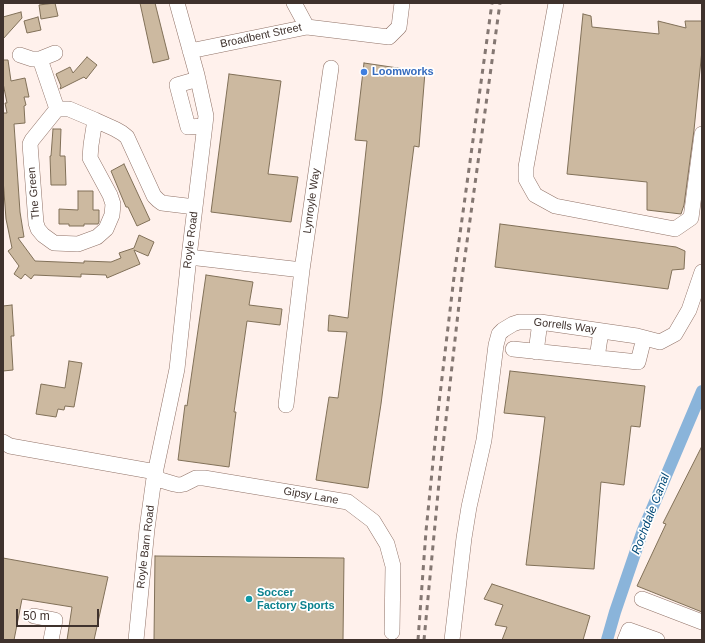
<!DOCTYPE html>
<style>
body{margin:0}
#map{position:relative;width:705px;height:643px;overflow:hidden;background:#fff1ec;font-family:Arial,sans-serif}
canvas{display:block}
.frame{position:absolute;inset:0;border:4px solid #3f322d;pointer-events:none}
.scale{position:absolute;left:16px;top:609px;width:83px;height:18px;box-sizing:border-box;border:2px solid #3f322d;border-top:0;padding-left:5px;font-size:12px;line-height:14px;white-space:nowrap;color:#3f322d;-webkit-text-stroke:3px #fff;paint-order:stroke}
</style>
<div id="map">
<canvas width="705" height="643"></canvas>
<div class="frame"></div>
<div class="scale">50 m</div>
</div>
<script>
const context = document.querySelector('canvas').getContext('2d');
context.lineJoin = 'round';
function poly(rows) {
  const path = new Path2D();
  for (const r of rows) {
    path.moveTo(r[0], r[1]);
    for (let i = 2; i < r.length; i += 2) path.lineTo(r[i], r[i + 1]);
  }
  return path;
}
function trace(path, color, width, dash) {
  context.strokeStyle = color;
  context.lineWidth = width;
  context.lineCap = dash ? 'butt' : 'round';
  context.setLineDash(dash || []);
  context.stroke(path);
}
function fill(path, color) {
  context.fillStyle = color;
  context.fill(path, 'evenodd');
}
function write(font, color, halo, rows, align = 'center') {
  context.font = font + ' Arial,sans-serif';
  context.lineWidth = 3.5;
  context.setLineDash([]);
  context.textBaseline = 'middle';
  context.strokeStyle = halo;
  context.fillStyle = color;
  for (const [text, x, y, turn = 0] of rows) {
    context.save();
    context.translate(x, y);
    context.rotate((+turn || 0) * Math.PI / 180);
    context.textAlign = isNaN(turn) ? turn : align;
    if (halo) context.strokeText(text, 0, 0);
    context.fillText(text, 0, 0);
    context.restore();
  }
}
trace(poly([
 [607,640,615,612,643,530,702,391]
]), '#8ab4da', 12);
const building = poly([
 [55,3,58,16,41,19,39,5,55,3],
 [140,3,155,3,169,59,153,63,140,3],
 [21,12,22,18,3,39,3,17,21,12],
 [583,14,591,16,592,27,659,34,658,21,686,28,685,21,702,21,702,50,694,130,684,205,681,214,647,210,647,182,567,174,583,14],
 [38,17,41,30,27,33,24,21,38,17],
 [87,57,97,65,86,79,84,77,60,89,61,86,56,74,70,67,73,73,87,57],
 [3,60,8,60,11,81,25,78,29,97,24,97,26,105,24,106,25,123,14,124,20,212,24,237,18,238,35,261,84,263,84,261,111,262,121,258,119,253,134,248,139,235,154,242,148,256,134,250,140,264,107,278,106,275,81,274,81,277,34,275,31,279,25,274,21,279,14,274,19,266,8,251,12,248,6,219,3,179,3,113,7,113,5,103,7,103,3,83,3,60],
 [364,63,425,72,419,147,414,146,381,404,368,488,316,480,329,397,338,398,347,332,328,331,329,315,348,318,367,141,355,140,364,63],
 [229,74,281,81,268,174,298,177,291,222,211,212,229,74],
 [53,129,61,129,60,156,65,156,66,185,51,185,50,156,51,156,53,129],
 [124,164,150,220,137,226,128,207,126,207,111,171,124,164],
 [78,191,93,191,93,210,99,210,99,222,98,224,84,224,84,226,69,226,69,224,59,224,59,209,78,210,78,191],
 [500,224,676,247,685,251,684,269,672,270,668,289,495,267,500,224],
 [206,275,253,282,249,305,282,309,280,325,247,321,234,412,236,412,229,467,178,460,185,405,187,406,206,275],
 [12,305,14,336,11,336,13,370,3,371,3,306,12,305],
 [69,361,82,363,74,407,65,406,64,410,58,409,56,417,36,414,41,384,65,388,69,361],
 [510,371,645,386,640,427,631,426,624,485,601,482,594,569,526,565,545,417,504,413,510,371],
 [702,446,702,612,637,586,666,524,663,523,702,446],
 [155,556,344,558,343,640,154,640,155,556],
 [3,558,108,577,94,640,67,640,72,607,22,599,14,640,3,640,3,558],
 [492,584,590,616,583,640,502,640,507,627,495,625,503,605,484,599,492,584]
]);
fill(building, '#ccb9a0');
trace(building, '#817058', 1);
const minor = poly([
 [294,3,307,27],
 [556,3,526,167,526,179,535,195,555,206,675,229,691,218,702,134],
 [190,51,307,27,389,37,399,27,402,3],
 [20,55,32,59,40,59,55,53],
 [40,59,57,109],
 [198,79,177,85,188,127,205,126],
 [95,120,91,145,90,158,110,195,113,204,112,215,106,229,97,237,78,244,54,243,43,235,38,229,36,223,30,144,32,140,57,109,69,109,95,120,115,129,122,133,127,137,154,196,158,200,162,203,195,207],
 [189,257,302,270],
 [513,349,638,362,644,338],
 [536,352,540,322],
 [597,358,601,331],
 [286,405,302,270,331,68],
 [3,442,10,446,156,472],
 [154,478,174,484,179,485,184,484,196,478,204,478,348,502,373,521,387,544,393,566,392,632],
 [642,599,702,622],
 [34,616,55,620,51,640],
 [136,640,147,529,154,478,177,369,189,257,206,116,197,75,177,3],
 [452,640,464,538,469,507,484,440,496,345,499,334,503,330,513,324,519,322,540,322,637,336,660,342,675,334,689,310,702,272],
 [625,640,629,630,657,640]
]);
trace(minor, '#917368', 16);
trace(minor, '#fff', 15);
trace(poly([
 [418,640,426,531,439,403,454,277,492,3],
 [424,640,440,472,462,278,500,3]
]), '#847772', 3, [5, 5]);
for (const [x, y, r, color] of [
 [364,72,4,"#3f7fe0"],
 [249,599,4,"#0f9aa8"]
]) {
  const dot = new Path2D();
  dot.arc(x, y, r, 0, 2 * Math.PI);
  context.fillStyle = color;
  context.fill(dot);
  trace(dot, '#fff', 1.5);
}
write('11px', '#3f322d', '#fff', [
 ["Broadbent Street",261,36,-12],
 ["The Green",34,193,-95],
 ["Lynroyle Way",312,201,-82],
 ["Royle Road",191,240,-83],
 ["Gorrells Way",565,326,7],
 ["Gipsy Lane",311,496,10],
 ["Royle Barn Road",146,547,-83]
]);
write('bold 11px', '#366cbe', '#fff', [
 ["Loomworks",372,72]
], 'left');
write('bold 11px', '#0d838f', '#fff', [
 ["Soccer",257,593],
 ["Factory Sports",257,606]
], 'left');
write('italic 12px', '#004876', '#fff', [
 ["Rochdale Canal",651,514,-69]
]);
</script>
